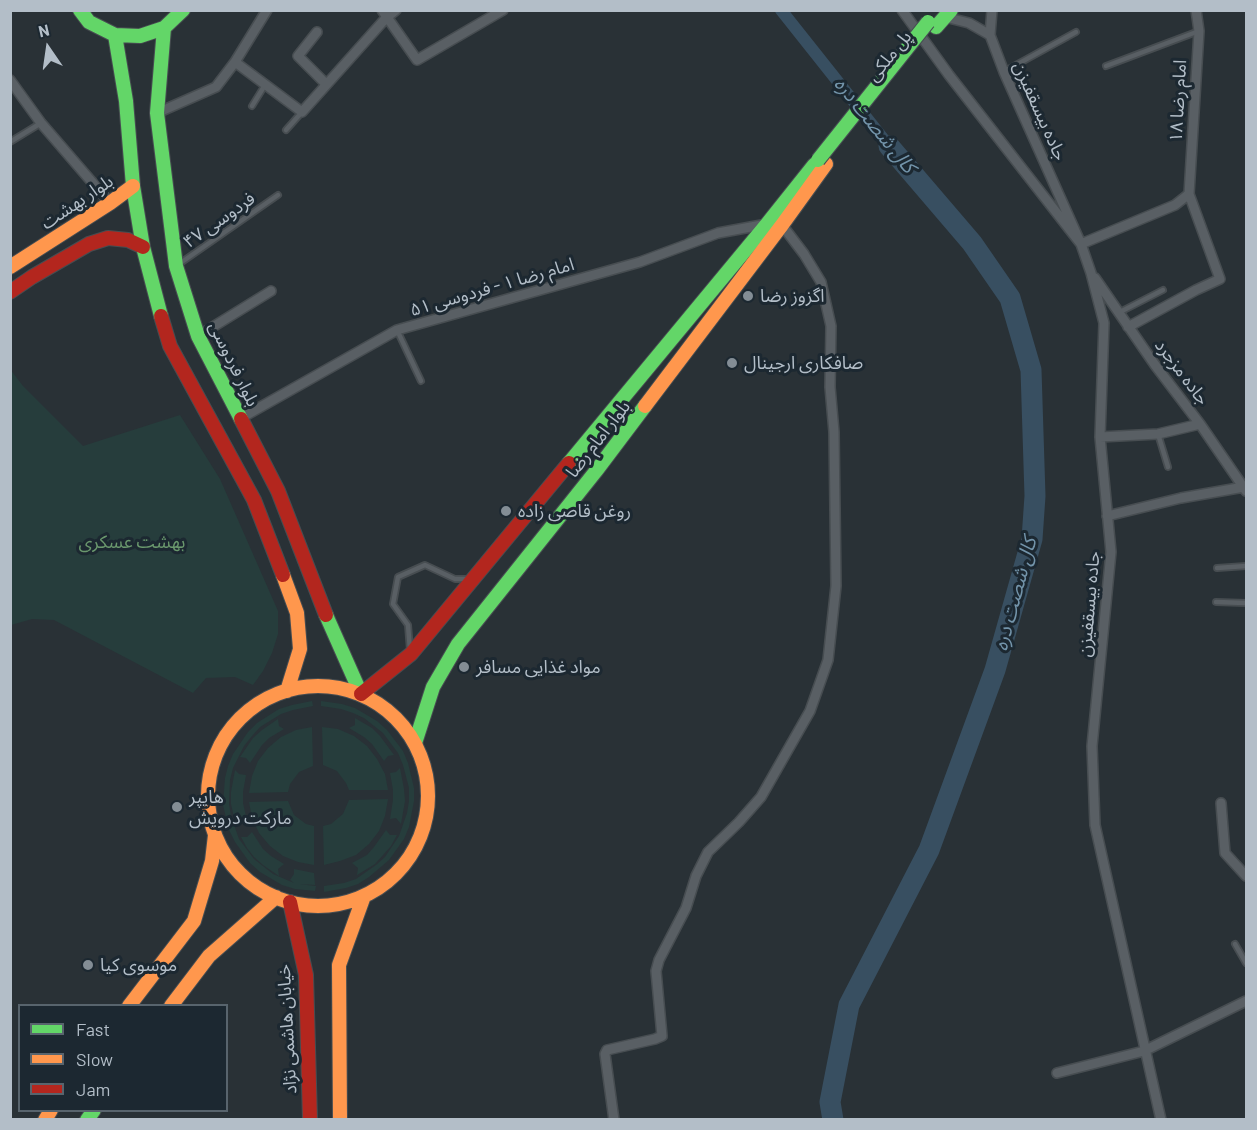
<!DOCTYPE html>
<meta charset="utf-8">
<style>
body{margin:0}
#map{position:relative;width:1257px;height:1130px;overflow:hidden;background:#293136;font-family:Barlow,sans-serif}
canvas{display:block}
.frame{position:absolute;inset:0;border:12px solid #b3bec8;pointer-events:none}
.legend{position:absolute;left:18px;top:1004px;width:210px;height:108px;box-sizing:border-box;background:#1c2831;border:2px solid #58646d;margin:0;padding:8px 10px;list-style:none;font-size:18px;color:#b3bec8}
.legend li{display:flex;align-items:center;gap:12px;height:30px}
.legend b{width:30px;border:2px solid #58646d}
.north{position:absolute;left:18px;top:18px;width:60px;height:60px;-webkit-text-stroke:4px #1c2831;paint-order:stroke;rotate:347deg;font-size:16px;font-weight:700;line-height:24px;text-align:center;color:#b3bec8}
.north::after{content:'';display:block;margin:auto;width:21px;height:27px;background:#b3bec8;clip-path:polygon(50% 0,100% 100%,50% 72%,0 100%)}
</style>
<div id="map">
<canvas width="1257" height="1130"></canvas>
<div class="frame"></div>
<ul class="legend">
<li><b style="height:8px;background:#63d668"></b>Fast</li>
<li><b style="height:8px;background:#ff974d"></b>Slow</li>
<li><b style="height:8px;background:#b3261e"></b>Jam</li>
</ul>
<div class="north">N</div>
</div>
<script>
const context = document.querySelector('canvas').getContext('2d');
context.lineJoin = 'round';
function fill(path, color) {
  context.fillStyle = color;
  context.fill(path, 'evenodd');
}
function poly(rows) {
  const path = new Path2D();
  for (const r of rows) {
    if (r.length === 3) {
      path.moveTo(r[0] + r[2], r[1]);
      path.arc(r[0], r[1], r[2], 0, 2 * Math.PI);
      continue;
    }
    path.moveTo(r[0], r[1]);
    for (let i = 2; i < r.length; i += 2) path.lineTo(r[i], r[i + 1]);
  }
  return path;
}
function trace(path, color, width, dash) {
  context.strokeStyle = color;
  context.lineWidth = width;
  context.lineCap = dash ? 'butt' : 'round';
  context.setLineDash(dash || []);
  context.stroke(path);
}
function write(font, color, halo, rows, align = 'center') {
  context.font = font + ' Barlow,"Noto Sans Arabic",sans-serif';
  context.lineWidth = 6;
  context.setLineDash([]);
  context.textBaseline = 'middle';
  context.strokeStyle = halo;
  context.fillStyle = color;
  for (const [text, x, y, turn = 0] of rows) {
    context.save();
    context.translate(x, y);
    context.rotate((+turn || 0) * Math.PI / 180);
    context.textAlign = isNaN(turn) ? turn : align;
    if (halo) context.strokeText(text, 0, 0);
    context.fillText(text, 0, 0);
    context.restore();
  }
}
fill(poly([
 [10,369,23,386,83,446,180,415,220,479,278,611,278,634,272,653,263,671,253,685,235,677,206,678,193,693,54,620,32,619,11,625],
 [312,701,313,706,293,710,281,714,260,727,252,736,244,746,233,768,230,780,229,804,231,816,239,839,254,859,273,874,294,883,290,880,294,874,294,869,314,873,315,885,299,884,316,886,315,891,295,889,282,885,260,872,250,863,235,842,229,830,223,805,225,778,228,766,233,754,248,732,257,723,279,709,292,705],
 [321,701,342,704,355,708,377,721,387,730,403,751,408,763,414,788,414,801,409,827,404,839,389,860,369,877,358,884,346,888,324,892,324,886,344,883,356,879,376,865,385,857,399,836,407,813,409,801,409,788,403,765,398,753,383,733,364,718,353,713,341,709,321,706],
 [355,718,372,728,380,736,394,755,388,756,384,761,372,744,364,737,349,728,355,725],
 [278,719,279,726,284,729,269,738,262,745,250,763,246,758,240,757,253,738,262,730],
 [312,727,313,766,299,772,290,784,288,792,249,793,252,776,258,761,268,748,281,737,296,730],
 [322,727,338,729,354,736,367,746,377,759,385,774,388,790,349,790,346,783,337,771,323,765],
 [400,768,404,789,405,801,401,824,396,818,390,819,393,800,393,790,390,773,396,772],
 [235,770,239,774,246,775,243,792,243,803,247,821,240,820,236,826,231,804,231,792],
 [388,799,385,816,379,831,369,844,356,855,340,861,324,865,323,826,331,824,343,814,349,800],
 [288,801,294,815,306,824,314,826,314,865,298,862,283,856,270,846,259,833,252,818,249,802],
 [386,830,390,835,397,835,391,846,375,864,357,875,358,868,352,863,367,855,374,847],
 [252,832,263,849,271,856,284,864,278,869,279,876,263,865,254,857,247,848,241,837,247,837]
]), '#263d3c');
trace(poly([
 [781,10,889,146]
]), '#384f61', 12);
trace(poly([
 [833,1120,830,1102,849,1005,929,850,995,670,1032,539,1035,496,1031,370,1010,298,972,243,889,146]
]), '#384f61', 21);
const lane = poly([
 [1106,66,1199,31],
 [1005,71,1076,32],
 [252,106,265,85],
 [286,130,302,112],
 [10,142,41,123],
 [179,264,278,195],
 [1120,312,1163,290],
 [397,330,421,381],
 [1158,434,1168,467],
 [1217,568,1246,566],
 [1216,602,1246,603],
 [410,650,408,625,393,604,398,577,425,565,455,579,467,579],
 [1235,944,1246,963]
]);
const street = poly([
 [382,10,417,60,503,10],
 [902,10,949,75,1081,244,1175,205,1189,194],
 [992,10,990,35,1004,72,1081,244,1091,273,1104,323,1100,437,1111,552,1092,746,1095,825,1161,1120],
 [945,17,969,23,990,35],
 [317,32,298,56,326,84],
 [235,62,302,112,386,18,396,10],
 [10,80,41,123,110,203],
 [157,113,216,87,235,62,267,10],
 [1095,278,1155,365,1200,424,1246,491],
 [1128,327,1196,290,1220,279,1189,194,1199,31,1196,10],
 [198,336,271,291],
 [241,418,397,330,640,262,718,233,767,224],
 [1100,437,1158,434,1200,424],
 [1107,516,1181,498,1244,487],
 [1221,803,1225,853,1246,876],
 [1057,1073,1144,1051,1246,1001],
 [614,1120,605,1054,607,1050,655,1039,662,1036,656,971,659,960,686,908,696,876,708,852,739,822,761,797,810,711,828,660,836,586,834,432,830,387,831,326,821,282,804,254,782,225]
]);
const fast = poly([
 [80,10,89,22,115,35,140,36,164,28,183,10],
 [936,27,951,10],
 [164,28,157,113,176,266,198,336,241,419],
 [115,35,126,101,133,186,143,247,161,316],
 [569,463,767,224,814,165],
 [326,615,361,694],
 [415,743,433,687,458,644,596,471,645,406],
 [87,1120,94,1110]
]);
const slow = poly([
 [10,267,110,203,133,186],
 [645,406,782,225,826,164],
 [283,575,297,613,300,649,287,691],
 [318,796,110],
 [129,1006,194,921,212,861,215,835],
 [171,1006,209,956,276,897],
 [45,1120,51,1110],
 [340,1120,339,965,364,896]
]);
const jam = poly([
 [10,292,32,277,89,244,108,238,128,240,143,247],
 [161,316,170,346,254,500,283,575],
 [241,419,278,491,326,615],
 [361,694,411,654,569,463],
 [290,902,306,975,310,1120]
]);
trace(lane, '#474d51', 8);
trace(street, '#474d51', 12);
trace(fast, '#474d51', 16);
trace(slow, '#474d51', 16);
trace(jam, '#474d51', 16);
trace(lane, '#595f64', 4.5);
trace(street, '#595f64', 9);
trace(fast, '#63d668', 14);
trace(slow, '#ff974d', 14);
trace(jam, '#b3261e', 14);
const fastBridge = poly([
 [818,160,928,22]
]);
trace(fastBridge, '#474e53', 16, []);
trace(fastBridge, '#63d668', 14);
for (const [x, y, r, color] of [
 [748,296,6,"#838d95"],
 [732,363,6,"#838d95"],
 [506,511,6,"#838d95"],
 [464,667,6,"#838d95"],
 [177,807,6,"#838d95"],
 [88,965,6,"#838d95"]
]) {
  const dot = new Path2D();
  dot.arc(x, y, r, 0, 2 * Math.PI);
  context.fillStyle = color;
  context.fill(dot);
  trace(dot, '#1c2831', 2);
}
write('18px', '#b3bec8', '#1c2831', [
 ["پل ملکی",889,56,-51],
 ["امام رضا ۱۸",1178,101,-87],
 ["جاده بیسقفیزن",1040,111,66],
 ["بلوار بهشت",77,202,-34],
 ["فردوسی ۴۷",219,220,-35],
 ["امام رضا ۱ - فردوسی ۵۱",492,287,-16],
 ["بلوار فردوسی",234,364,64],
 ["جاده مزجرد",1182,372,53],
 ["بلوار امام رضا",598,439,-52],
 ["جاده بیسقفیزن",1089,604,-85],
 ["خیابان هاشمی نژاد",287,1029,-93]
]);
write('18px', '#b3bec8', '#1c2831', [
 ["اگزوز رضا",760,296],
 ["صافکاری ارجینال",744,363],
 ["روغن قاصی زاده",518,511],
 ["مواد غذایی مسافر",476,667],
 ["هایپر",189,797],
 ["مارکت درویش",189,818],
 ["موسوی کیا",100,965]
], 'left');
write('18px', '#6a986d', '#1c2831', [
 ["بهشت عسکری",132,542]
]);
write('italic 20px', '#7394aa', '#1c2831', [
 ["کال شصت دره",875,125,51],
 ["کال شصت دره",1015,594,-75]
]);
</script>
